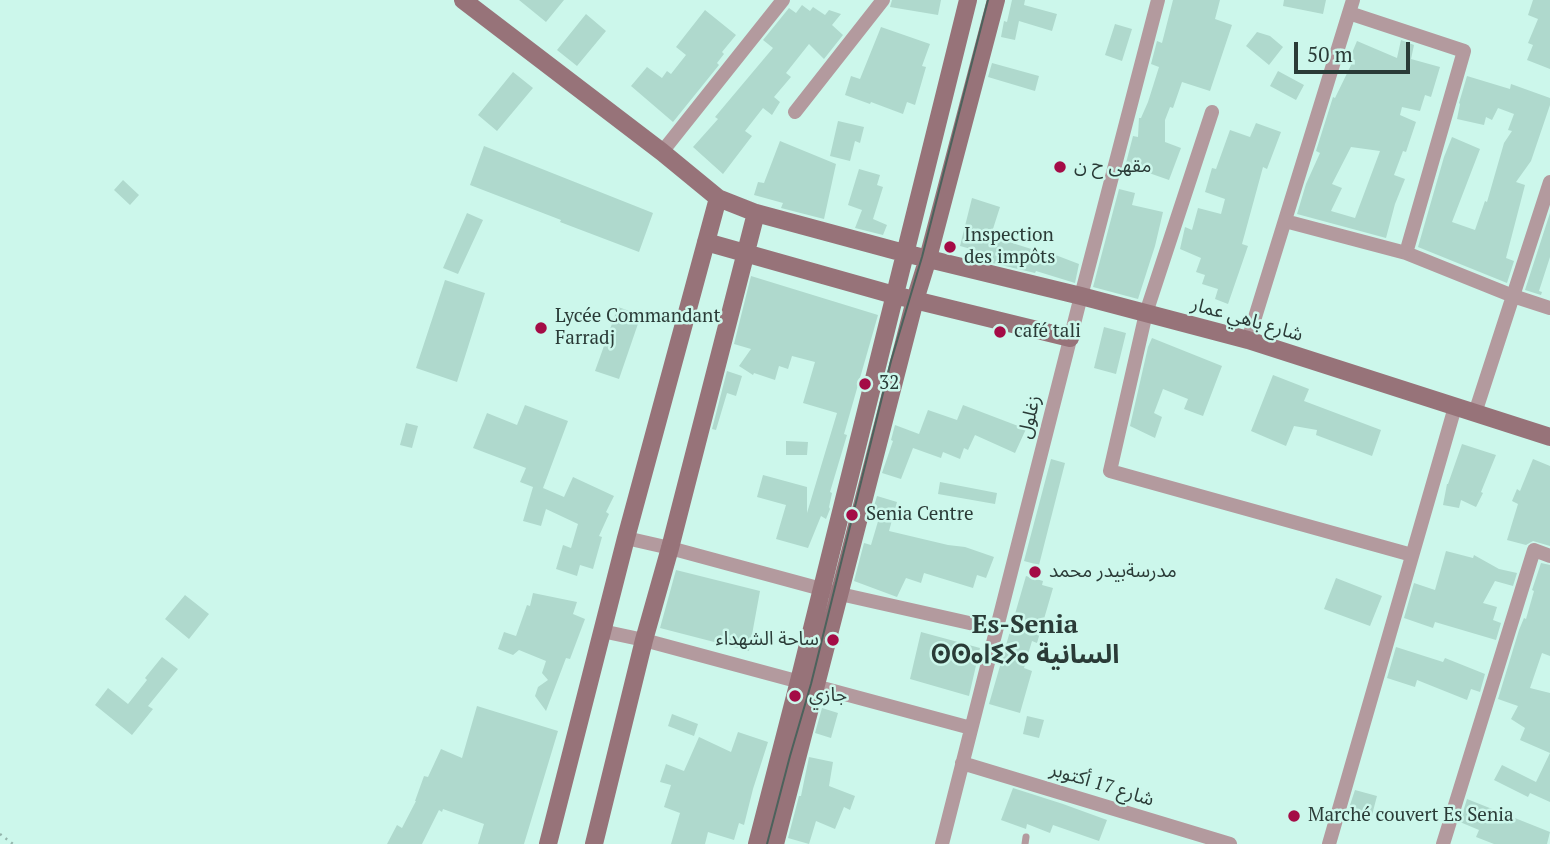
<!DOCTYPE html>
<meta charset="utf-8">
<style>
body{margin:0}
#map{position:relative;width:1550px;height:844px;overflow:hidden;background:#ccf7eb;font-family:"PT Serif",serif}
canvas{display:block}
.scale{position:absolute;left:1294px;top:42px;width:116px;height:32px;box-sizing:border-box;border:4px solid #2a3b37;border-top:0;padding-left:9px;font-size:21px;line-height:24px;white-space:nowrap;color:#2a3b37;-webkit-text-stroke:5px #ccf7eb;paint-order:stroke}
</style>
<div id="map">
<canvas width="1550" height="844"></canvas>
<div class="scale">50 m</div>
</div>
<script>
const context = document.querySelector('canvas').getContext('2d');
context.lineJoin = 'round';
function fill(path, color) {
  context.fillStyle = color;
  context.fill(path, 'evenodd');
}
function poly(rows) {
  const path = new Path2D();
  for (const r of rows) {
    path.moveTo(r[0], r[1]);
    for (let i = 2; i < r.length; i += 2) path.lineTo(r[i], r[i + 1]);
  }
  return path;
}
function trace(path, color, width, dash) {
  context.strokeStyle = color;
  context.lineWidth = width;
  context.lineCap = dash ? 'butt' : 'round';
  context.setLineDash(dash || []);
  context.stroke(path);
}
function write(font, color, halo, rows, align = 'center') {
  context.font = font + ' "PT Serif","Noto Sans Arabic","Noto Sans Tifinagh",serif';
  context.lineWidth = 5;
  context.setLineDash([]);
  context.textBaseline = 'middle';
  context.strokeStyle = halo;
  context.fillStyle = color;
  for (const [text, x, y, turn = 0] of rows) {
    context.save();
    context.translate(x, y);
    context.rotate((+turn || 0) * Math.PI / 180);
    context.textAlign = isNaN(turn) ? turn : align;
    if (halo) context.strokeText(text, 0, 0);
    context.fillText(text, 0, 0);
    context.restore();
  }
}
fill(poly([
 [519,0,564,0,546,22],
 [892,0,941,0,938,15,890,7],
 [1012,0,1025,0,1024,5,1057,14,1052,31,1019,21,1015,40,1001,37,1004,21,1007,22],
 [1173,0,1220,0,1215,19,1232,25,1210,91,1182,82,1173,108,1170,107,1165,120,1165,142,1181,148,1169,180,1149,173,1150,171,1126,163,1133,136,1138,137,1139,118,1141,118,1148,102,1159,67,1151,64,1157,41,1162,43],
 [1284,0,1326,0,1323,14,1283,6],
 [1533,0,1550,0,1550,69,1527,60,1533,45,1528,43,1538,19,1528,15],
 [802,5,810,11,813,7,825,15,829,10,841,14,832,25,843,35,824,59,809,44,786,73,791,77,774,97,780,102,772,115,763,108,745,131,752,136,723,174,693,147,718,119,715,117,773,48,763,40,789,8,796,13],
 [705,10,736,35,722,52,724,54,717,63,719,65,673,122,631,86,647,67,662,78,667,71,671,74,686,55,676,47],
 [586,14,606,31,577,66,557,50],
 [1115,24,1132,29,1122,61,1105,55],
 [881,27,930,44,922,66,926,67,915,105,907,102,903,114,871,102,870,104,845,95,851,76,860,79],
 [1257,32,1270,36,1283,47,1269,65,1246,46],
 [1401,40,1414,45,1411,59,1440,67,1431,97,1425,95,1420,111,1402,107,1400,115,1416,122,1406,152,1403,151,1394,175,1405,179,1395,204,1386,238,1297,214,1306,184,1320,153,1316,151,1333,97,1335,98,1353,61,1349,60,1357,41,1397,58],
 [1351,147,1380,151,1355,218,1331,211,1342,188,1332,184],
 [992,63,1039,76,1035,91,988,77],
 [1278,71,1304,85,1296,100,1270,86],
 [513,72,533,88,497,131,478,115],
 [1467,76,1510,89,1511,84,1550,98,1550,105,1531,161,1516,182,1525,185,1506,258,1514,261,1507,283,1418,247,1444,157,1452,137,1480,149,1452,222,1475,230,1485,201,1487,202,1504,143,1512,131,1508,130,1514,114,1498,108,1492,120,1486,117,1484,125,1457,119,1460,104,1459,103],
 [838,121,864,127,860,143,855,141,850,161,830,156],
 [1256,123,1281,132,1267,169,1263,167,1242,244,1248,246,1228,304,1215,299,1218,289,1202,284,1205,275,1196,272,1201,258,1180,249,1185,227,1192,230,1198,208,1221,214,1225,199,1205,192,1212,168,1216,169,1230,130,1250,137],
 [780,141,836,164,824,219,781,208,783,203,754,195,758,182,764,183],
 [484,146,653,213,639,252,560,222,561,220,470,185],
 [859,169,880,175,877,185,883,187,873,219,887,225,883,235,855,228,862,210,848,205],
 [123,180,139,195,130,205,114,190],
 [1119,189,1135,193,1132,205,1163,212,1155,246,1138,299,1093,287],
 [972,198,1000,207,992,232,1007,236,1006,241,1044,253,1045,251,1079,264,1075,283,1036,271,1035,273,984,261,986,253,960,246],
 [467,213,483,220,458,274,443,268],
 [1550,213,1550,257,1539,291,1542,292,1541,295,1525,290],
 [751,276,878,315,844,434,847,435,830,492,832,493,829,507,830,509,826,519,821,516,808,548,776,539,786,505,757,497,763,475,807,487,807,513,837,413,803,403,815,362,792,356,788,369,779,366,775,380,754,373,753,375,739,366,751,349,734,344],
 [445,280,485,293,457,382,416,368],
 [618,307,641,315,619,379,595,371],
 [1104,327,1126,333,1116,374,1094,368],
 [1152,338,1222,366,1203,416,1184,409,1188,399,1163,389,1154,413,1162,417,1155,438,1130,426,1148,347],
 [727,371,742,376,736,396,727,393,716,430,712,429],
 [1273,375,1309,389,1304,401,1381,430,1372,456,1316,435,1317,430,1294,426,1286,446,1251,431],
 [525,405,568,421,543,488,564,497,573,477,614,496,606,512,609,514,599,536,602,537,593,569,580,565,577,576,556,569,563,545,571,548,578,524,546,509,541,526,523,521,533,487,520,482,526,468,473,448,487,413,517,425],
 [963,405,1026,429,1015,453,975,435,968,450,964,448,960,459,943,452,941,458,913,448,901,479,882,473,893,441,891,440,895,425,919,434,928,410,957,420],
 [406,423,418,426,412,448,400,445],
 [786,441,808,442,807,455,786,455],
 [1462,444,1496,455,1481,492,1483,493,1476,507,1461,500,1459,508,1443,505,1447,484,1448,484],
 [1051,459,1065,463,1039,565,1024,561],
 [1533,459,1550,466,1550,546,1533,541,1526,545,1507,540,1518,504,1512,501,1517,489,1520,491],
 [940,482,997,493,995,504,938,494],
 [877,496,897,502,889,531,948,545,965,547,994,557,986,578,977,575,973,588,924,573,921,583,906,578,897,597,854,581,864,543,871,545,879,518,871,516],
 [1446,551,1473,558,1474,555,1499,569,1517,573,1513,586,1495,581,1483,603,1497,607,1493,620,1501,623,1496,640,1435,622,1433,628,1404,618,1414,583,1435,590],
 [1541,563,1550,565,1550,656,1542,653,1530,688,1550,693,1550,802,1530,793,1528,797,1494,780,1502,765,1536,782,1550,753,1520,740,1525,728,1511,719,1518,706,1498,699,1519,630,1524,618,1526,619,1534,591,1532,590],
 [676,570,760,591,749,651,660,628],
 [1026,576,1043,581,1042,585,1053,588,1037,643,1032,641,1024,668,1032,671,1020,713,989,704],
 [1336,578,1382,596,1370,626,1324,609],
 [533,593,577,602,573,614,585,619,570,659,566,658,546,711,535,696,538,687,548,680,542,673,546,661,519,650,513,655,498,649,504,632,516,636,527,605,530,606],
 [185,595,209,614,189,639,165,619],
 [921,632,980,648,969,696,910,679],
 [1396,647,1443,662,1445,658,1485,674,1480,692,1471,689,1467,700,1417,680,1415,687,1387,678],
 [162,657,178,669,148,706,153,709,132,735,95,705,108,688,128,704,147,680,145,678],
 [477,706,558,731,524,844,478,844,484,824,443,809,442,812,439,810,422,844,387,844,397,825,402,828,416,801,415,801,424,776,428,777,441,749,462,758],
 [822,708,838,713,831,738,815,733],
 [672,714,698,724,694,736,668,726],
 [1027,716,1044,720,1039,738,1023,734],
 [738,732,768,742,753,789,744,825,739,823,734,840,708,832,705,844,671,844,680,813,664,807,671,785,660,782,666,764,684,771,699,737,731,752],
 [809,757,833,762,829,786,855,796,850,810,844,807,835,829,816,821,809,844,788,838,799,796,801,796],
 [1013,788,1063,804,1107,820,1099,841,1053,825,1050,833,1027,824,1026,829,1001,820],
 [1355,790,1377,796,1372,815,1349,808],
 [1467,799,1550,832,1547,844,1494,844,1476,837,1479,830,1460,822]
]), '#afd9cd');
trace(poly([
 [0,834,13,844]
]), '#93b4ab', 2.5, [2, 5]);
trace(poly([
 [1025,844,1026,837]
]), '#b39a9e', 7);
trace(poly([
 [1349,13,1464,51,1406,253],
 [795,112,883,0],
 [1212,112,1146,313,1110,471,1412,555],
 [662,152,783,0],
 [1285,221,1406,253,1513,296,1550,308],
 [1248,340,1353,0],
 [1475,413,1550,182],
 [626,538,670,548,840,594,996,629],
 [602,631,644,640,971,728],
 [962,763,1230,844],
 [942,844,1081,296,1158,0],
 [1329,844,1455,407],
 [1443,844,1534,550,1550,556]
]), '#b39a9e', 14);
trace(poly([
 [463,0,662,152,718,198,756,213,904,253,1081,296,1248,340,1550,437],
 [706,242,894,295,1070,338],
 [548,844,626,538,718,198],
 [594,844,644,640,670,548,756,213],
 [757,844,799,681,968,0],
 [775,844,915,300,928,258,996,0]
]), '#977379', 18);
trace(poly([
 [767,844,790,756,811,684,891,361,922,257,988,0]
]), '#4c625c', 2);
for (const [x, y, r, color] of [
 [1060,167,7,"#a40c46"],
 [950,247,7,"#a40c46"],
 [541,328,7,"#a40c46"],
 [1000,332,7,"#a40c46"],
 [865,384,7,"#a40c46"],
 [852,515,7,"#a40c46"],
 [1035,572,7,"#a40c46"],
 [833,640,7,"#a40c46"],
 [795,696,7,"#a40c46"],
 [1294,816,7,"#a40c46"]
]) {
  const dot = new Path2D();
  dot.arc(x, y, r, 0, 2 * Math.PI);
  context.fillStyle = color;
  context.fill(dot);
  trace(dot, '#ccf7eb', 2.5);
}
write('19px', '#2a3b37', '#ccf7eb', [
 ["مقهى ح ن",1074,167],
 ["Inspection",964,236],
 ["des impôts",964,258],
 ["Lycée Commandant",555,317],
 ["Farradj",555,339],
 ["café tali",1014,332],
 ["32",879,384],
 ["Senia Centre",866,515],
 ["مدرسةبيدر محمد",1049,572],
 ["ساحة الشهداء",819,640,"right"],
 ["جازي",809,696],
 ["Marché couvert Es Senia",1308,816]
], 'left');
write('19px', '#2a3b37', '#ccf7eb', [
 ["شارع باهي عمار",1247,320,16],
 ["زغلول",1030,417,-76],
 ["شارع 17 أكتوبر",1102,785,17]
]);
write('bold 26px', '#2a3b37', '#ccf7eb', [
 ["Es-Senia",1025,626],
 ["ⵙⵙⴰⵏⵉⵢⴰ السانية",1025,656]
]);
</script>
